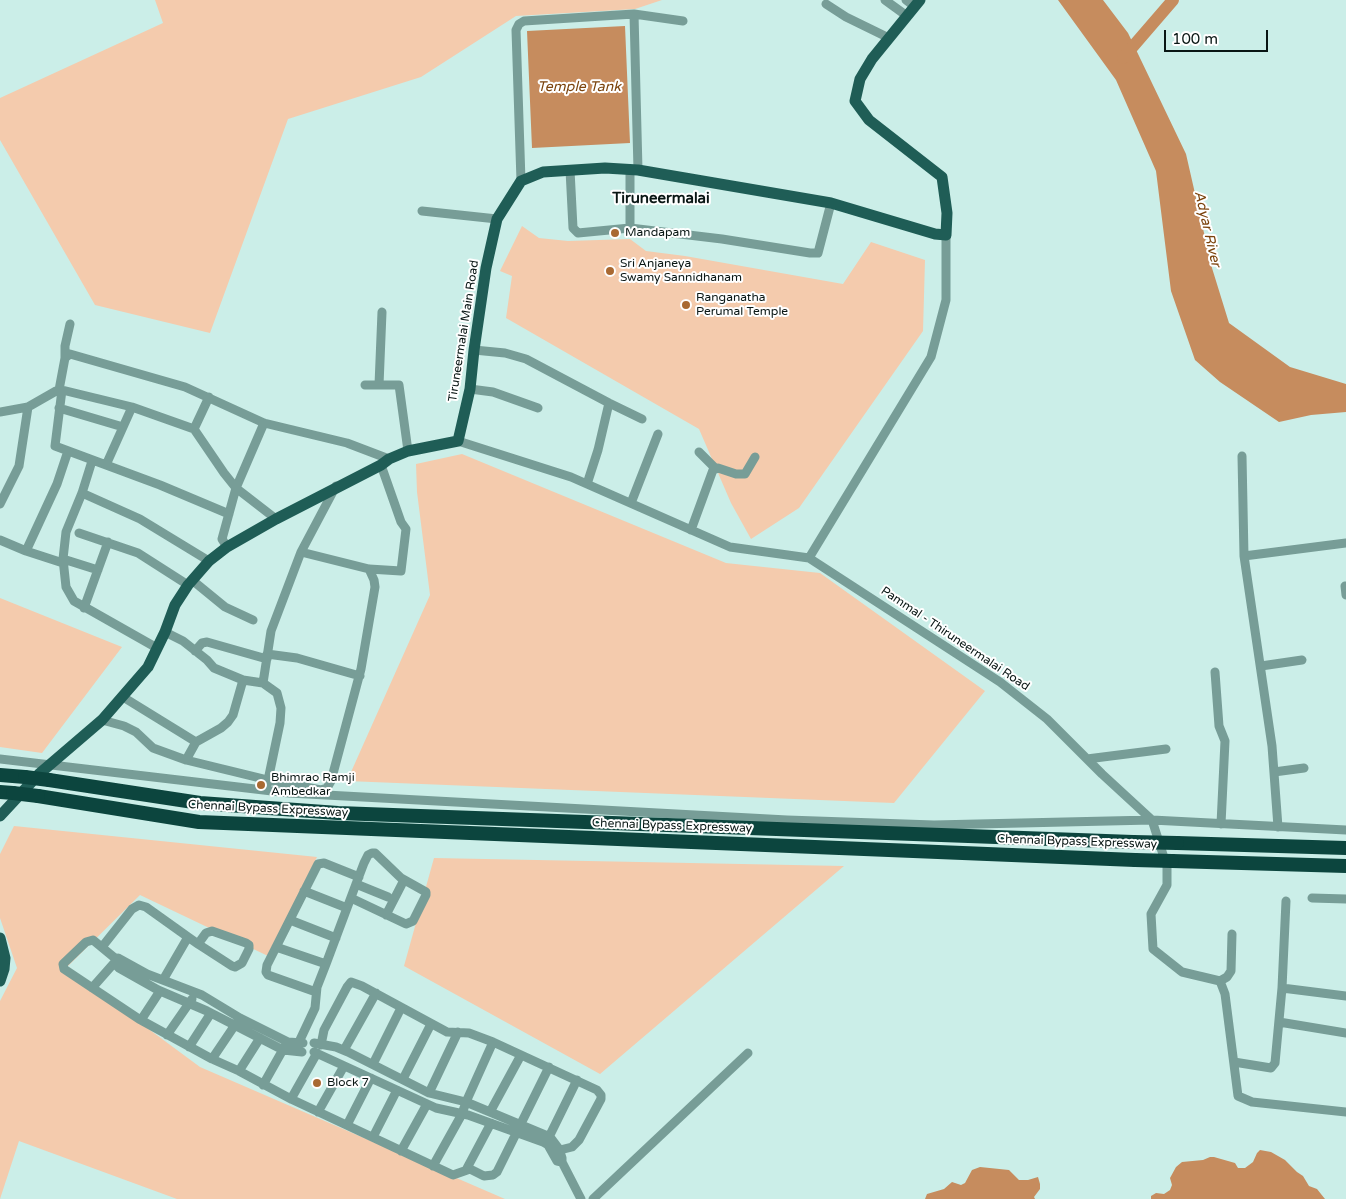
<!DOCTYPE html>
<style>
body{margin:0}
#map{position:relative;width:1346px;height:1199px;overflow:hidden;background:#cbeee8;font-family:"Varela Round",sans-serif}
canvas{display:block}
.scale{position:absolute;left:1164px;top:30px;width:104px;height:22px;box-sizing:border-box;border:2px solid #091614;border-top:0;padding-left:6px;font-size:15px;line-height:18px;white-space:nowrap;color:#091614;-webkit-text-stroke:4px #fff;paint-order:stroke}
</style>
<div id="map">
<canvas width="1346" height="1199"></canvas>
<div class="scale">100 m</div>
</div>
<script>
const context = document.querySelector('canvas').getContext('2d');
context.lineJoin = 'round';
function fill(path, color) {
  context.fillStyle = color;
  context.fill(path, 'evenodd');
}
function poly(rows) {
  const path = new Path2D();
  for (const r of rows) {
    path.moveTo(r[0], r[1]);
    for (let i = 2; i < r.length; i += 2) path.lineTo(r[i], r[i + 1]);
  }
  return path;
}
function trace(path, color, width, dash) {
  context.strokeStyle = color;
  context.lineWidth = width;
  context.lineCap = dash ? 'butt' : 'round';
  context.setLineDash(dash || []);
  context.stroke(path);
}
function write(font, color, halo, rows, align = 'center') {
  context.font = font + ' "Varela Round",sans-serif';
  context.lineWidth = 4;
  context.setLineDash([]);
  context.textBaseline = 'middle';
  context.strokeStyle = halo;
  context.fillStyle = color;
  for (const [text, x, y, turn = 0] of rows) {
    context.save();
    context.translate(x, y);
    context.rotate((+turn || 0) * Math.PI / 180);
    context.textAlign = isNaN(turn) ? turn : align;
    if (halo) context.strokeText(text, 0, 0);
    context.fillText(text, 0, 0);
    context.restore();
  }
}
fill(poly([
 [155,0,662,0,635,9,516,16,421,77,288,119,210,333,95,305,0,140,0,98,163,23],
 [522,226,539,238,568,241,630,239,646,251,685,256,843,284,871,242,925,260,923,331,799,508,751,539,731,503,699,429,506,318,512,276,500,271],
 [462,454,726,563,820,573,985,691,894,803,347,781,430,595,417,492,416,464],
 [0,598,122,647,42,753,0,747],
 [14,826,317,857,268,956,140,895,66,968,200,1067,505,1199,177,1199,19,1141,0,1199,0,1001,17,968,0,918,0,854],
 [434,858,844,866,600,1074,404,966]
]), '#f4cbad');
fill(poly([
 [1058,0,1103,0,1128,33,1186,154,1212,268,1229,323,1290,367,1346,384,1346,412,1311,415,1279,422,1220,382,1195,360,1171,291,1156,171,1116,80],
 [625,26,630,143,532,148,527,31],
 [1260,1150,1271,1152,1285,1160,1297,1172,1303,1176,1309,1186,1317,1189,1325,1199,1151,1199,1151,1196,1156,1193,1164,1194,1170,1190,1172,1185,1170,1178,1176,1167,1182,1162,1203,1160,1210,1157,1214,1157,1235,1163,1238,1168,1245,1168,1253,1162,1257,1153],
 [980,1167,1009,1170,1019,1180,1028,1180,1038,1177,1040,1184,1040,1189,1034,1197,1035,1199,925,1199,927,1194,944,1189,952,1182,961,1185,965,1183,972,1170]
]), '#c68c5e');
trace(poly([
 [1123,58,1173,0]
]), '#c68c5e', 12);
trace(poly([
 [885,0,907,16],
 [906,0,915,7],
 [826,4,846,17,889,38],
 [634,14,638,170],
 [570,170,573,228,578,233,630,228,722,239,810,253,818,253,831,203],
 [630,170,630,228],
 [521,181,516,30,519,24,524,21,634,14,683,21],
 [422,211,497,219],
 [474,350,505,353,526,359,609,403,642,419],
 [65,358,65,346,70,324],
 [365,385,399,385,408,451],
 [379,385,382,312],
 [470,389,493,392,538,408],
 [59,390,65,358,70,354,185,387,264,423,347,443,389,459],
 [62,390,55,446,160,485,229,514],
 [59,408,123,427],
 [0,412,28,407,56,391,62,390,132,407,194,429,224,473,236,488,276,519],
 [194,429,209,397],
 [458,441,571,477,730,547,809,558,1000,682,1047,719,1102,774,1152,820,1167,867,1167,885,1151,914,1153,949,1182,972,1220,981,1225,994,1238,1096,1252,1102,1346,1112],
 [699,452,715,468],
 [1242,456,1244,556,1272,746,1278,827],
 [106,465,132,407],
 [587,484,598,450,609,403],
 [82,493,140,519,209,561],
 [631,503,658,434],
 [0,504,19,466,28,407],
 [691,530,713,470,718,468,736,474,745,474,755,457],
 [79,533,138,553,188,585],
 [0,540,26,551,63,563],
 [227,547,222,539,236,488,264,423],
 [26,551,57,484,68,451],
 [301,552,369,569,401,571,406,529,401,522,381,465],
 [1244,556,1346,543],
 [809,558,931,357,946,300,946,235],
 [63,559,66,532,82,493,92,461],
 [98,570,63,559,66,587,74,601,157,648],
 [192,580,225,607,253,620],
 [1345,586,1346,595],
 [84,608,108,542],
 [165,632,183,641,207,660,214,668,243,680,263,683,277,693,281,708,280,723,267,785],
 [195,651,202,643,207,642,267,659],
 [267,654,297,658,360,676],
 [1261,666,1302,660],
 [1215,672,1219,726,1225,741,1221,824],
 [263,683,271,631,301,552,336,486],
 [123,697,196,742],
 [102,720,124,726,136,732,153,748,186,760,268,780,321,790,327,788,331,781,361,669,375,587,374,580,369,569],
 [0,759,289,793,787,820,934,825,1152,820,1346,830],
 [1087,759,1166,749],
 [186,760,196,742,221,728,228,722,233,715,243,680],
 [1274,772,1304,768],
 [356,884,388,897],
 [304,891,347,908],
 [1312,898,1346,899],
 [386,915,404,880],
 [290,920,336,938],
 [102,947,132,909,139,905,146,907,188,937],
 [276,947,326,964],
 [116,959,93,940,86,942,63,964,64,969,139,1019,212,1059,239,1071,291,1099,453,1175,470,1169,484,1176,493,1175,497,1172,549,1067],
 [163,980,188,937,198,944,232,966,235,967,242,963,249,949,249,945,246,943,212,931,206,933,198,944],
 [1220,981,1227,977,1231,971,1232,934],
 [92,988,115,962],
 [1282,988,1346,996],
 [316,992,268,975,266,972,267,965,318,864,324,863,359,877],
 [141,1020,160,991],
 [1279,1022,1346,1033],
 [167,1035,192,999],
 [299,1042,315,1008,317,987,326,964,356,884,364,863,368,855,372,853,375,853,401,878,426,892,426,895,413,921,406,924,351,898],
 [314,1043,336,1047,348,1052,429,1093,466,1102,550,1137,559,1149,562,1158,562,1162,581,1199],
 [321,1045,324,1030,347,987,351,982,362,986,447,1032,469,1033,493,1042,597,1090,601,1095,601,1099,579,1140,572,1147,552,1152],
 [189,1047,211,1013],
 [344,1050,376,993],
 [302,1052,283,1050,207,1011,158,990,119,968,116,965,116,959,118,958,147,974,202,995,240,1018,288,1042,303,1043],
 [314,1052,436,1108,468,1115,543,1142,548,1145,557,1161,562,1162],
 [212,1059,237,1022],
 [1234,1062,1271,1068,1275,1063,1282,988,1286,901],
 [373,1064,401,1008],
 [239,1071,260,1038],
 [403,1079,431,1024],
 [263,1085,285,1046],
 [429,1093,458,1032],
 [291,1099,317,1053],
 [318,1112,344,1066],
 [490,1112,521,1055],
 [347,1125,371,1078],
 [373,1137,397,1090],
 [549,1137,577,1080],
 [401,1151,427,1104],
 [433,1166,462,1114,466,1102,493,1042],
 [466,1170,491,1123],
 [593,1199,748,1053]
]), '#779d97', 9);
trace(poly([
 [0,816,39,774,102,720,148,667,165,632,175,605,188,585,209,561,227,547,276,519,381,465,389,459,408,451,458,441,470,389,474,350,486,268,497,219,521,181,543,172,605,168,638,170,831,203,935,234,946,235,947,213,942,177,869,120,855,101,860,79,872,59,920,0],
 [0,938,5,958,4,969,0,981]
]), '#1f5d56', 11);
trace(poly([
 [0,775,25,777],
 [49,780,200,803,338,813,1133,842],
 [0,792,13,793],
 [38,796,199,822,1135,860],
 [1177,843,1346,848],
 [1172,861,1346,866]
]), '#0c453e', 14);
trace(poly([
 [25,777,49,780],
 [13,793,38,796],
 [1133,842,1177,843],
 [1135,860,1172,861]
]), '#0c453e', 14);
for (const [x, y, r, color] of [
 [615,233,5,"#a96932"],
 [610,271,5,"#a96932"],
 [686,305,5,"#a96932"],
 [261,785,5,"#a96932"],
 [317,1083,5,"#a96932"]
]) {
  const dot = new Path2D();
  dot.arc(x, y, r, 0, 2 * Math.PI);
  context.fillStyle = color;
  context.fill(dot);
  trace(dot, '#fff', 2);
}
write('12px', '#091614', '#fff', [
 ["Mandapam",625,233],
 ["Sri Anjaneya",620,264],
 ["Swamy Sannidhanam",620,278],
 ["Ranganatha",696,298],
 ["Perumal Temple",696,312],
 ["Bhimrao Ramji",271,778],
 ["Ambedkar",271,792],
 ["Block 7",327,1083]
], 'left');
write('12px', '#091614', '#fff', [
 ["Tiruneermalai Main Road",464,331,-81],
 ["Pammal - Thiruneermalai Road",955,639,34],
 ["Chennai Bypass Expressway",268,809,3],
 ["Chennai Bypass Expressway",672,826,2],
 ["Chennai Bypass Expressway",1077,842,2]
]);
write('italic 14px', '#7b430c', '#fff', [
 ["Temple Tank",579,87],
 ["Adyar River",1207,229,77]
]);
write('bold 15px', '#091614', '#fff', [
 ["Tiruneermalai",661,199]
]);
</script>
